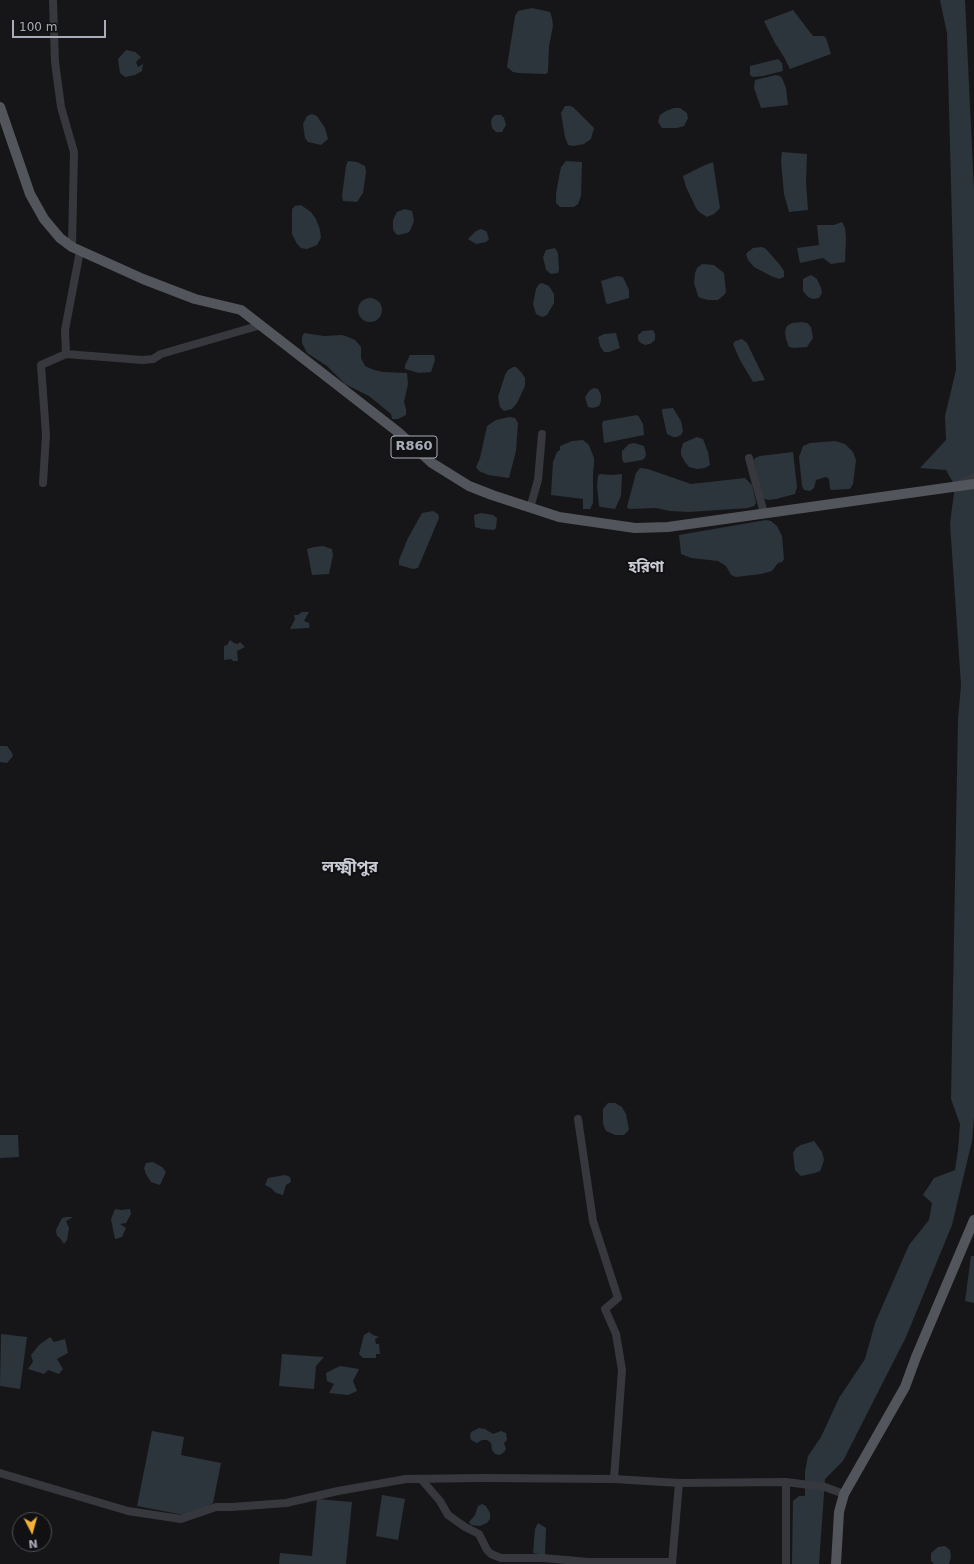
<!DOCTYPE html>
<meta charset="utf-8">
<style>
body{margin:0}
#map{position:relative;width:974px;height:1564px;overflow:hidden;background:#161618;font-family:"DejaVu Sans",sans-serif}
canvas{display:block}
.north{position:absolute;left:12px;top:1512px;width:40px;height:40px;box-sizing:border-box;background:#111113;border:1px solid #4d4f55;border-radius:50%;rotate:174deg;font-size:11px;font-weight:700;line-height:16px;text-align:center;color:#a8adb8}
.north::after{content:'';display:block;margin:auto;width:14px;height:18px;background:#f2b134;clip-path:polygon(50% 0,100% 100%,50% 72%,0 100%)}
.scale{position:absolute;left:12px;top:20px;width:94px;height:18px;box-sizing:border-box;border:2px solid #a8adb8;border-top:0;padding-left:5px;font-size:12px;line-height:14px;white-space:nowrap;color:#a8adb8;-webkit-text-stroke:3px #111113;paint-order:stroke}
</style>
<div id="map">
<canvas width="974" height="1564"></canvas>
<div class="north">N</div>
<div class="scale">100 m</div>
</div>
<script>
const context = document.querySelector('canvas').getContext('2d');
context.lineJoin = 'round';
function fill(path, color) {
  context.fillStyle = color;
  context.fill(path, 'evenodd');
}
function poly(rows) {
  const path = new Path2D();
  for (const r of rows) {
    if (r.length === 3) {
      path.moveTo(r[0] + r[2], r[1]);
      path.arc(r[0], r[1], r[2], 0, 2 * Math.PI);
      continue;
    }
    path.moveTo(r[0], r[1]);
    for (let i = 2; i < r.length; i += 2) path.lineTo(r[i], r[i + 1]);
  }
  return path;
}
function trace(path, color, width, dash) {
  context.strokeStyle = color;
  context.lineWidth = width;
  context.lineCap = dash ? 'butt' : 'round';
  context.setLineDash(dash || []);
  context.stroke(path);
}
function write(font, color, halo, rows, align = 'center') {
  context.font = font + ' "DejaVu Sans","Noto Sans Bengali",sans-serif';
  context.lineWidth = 4;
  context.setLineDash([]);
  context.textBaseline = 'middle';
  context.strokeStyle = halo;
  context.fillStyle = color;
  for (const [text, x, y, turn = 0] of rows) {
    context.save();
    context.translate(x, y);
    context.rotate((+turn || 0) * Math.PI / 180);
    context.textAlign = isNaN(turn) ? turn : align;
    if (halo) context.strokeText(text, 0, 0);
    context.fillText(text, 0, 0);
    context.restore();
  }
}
fill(poly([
 [940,0,965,0,974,191,974,1117,972,1141,952,1225,906,1337,843,1461,825,1479,819,1564,792,1564,793,1501,799,1496,805,1496,805,1472,808,1456,821,1437,839,1398,865,1359,875,1323,909,1245,929,1220,932,1203,923,1195,934,1178,955,1170,958,1150,960,1124,951,1099,958,719,961,685,950,523,955,486,946,470,920,468,946,440,945,416,956,370,947,33],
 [532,8,550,12,552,18,553,26,549,46,548,72,546,74,518,73,513,72,507,67,515,16,518,11],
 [793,10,813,36,824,36,826,38,831,54,790,69,784,57,775,43,764,21],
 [126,50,135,52,141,57,136,62,138,67,143,64,142,71,135,75,125,77,120,73,118,59],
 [778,59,782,63,783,71,763,76,753,77,750,75,750,66],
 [776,75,780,76,782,78,786,88,788,105,761,108,754,88,755,80],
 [565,106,570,106,573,107,594,128,591,139,584,144,573,146,568,145,565,137,561,113],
 [674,108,680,108,687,113,688,118,684,126,677,128,662,128,658,122,660,115,666,111],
 [312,114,317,116,325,128,328,139,321,145,308,142,305,138,303,124,307,116],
 [495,115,501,115,504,118,506,125,502,132,496,132,492,128,491,122,492,118],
 [782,152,807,154,806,183,808,210,789,212,784,194,781,161],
 [348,161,357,162,365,166,366,172,363,193,357,202,343,201,342,196,346,166],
 [566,161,582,162,581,196,578,204,574,207,560,207,556,203,556,194,559,177,561,167],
 [713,162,720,208,714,214,707,217,699,212,696,208,686,187,683,176,705,165],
 [301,205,311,212,316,219,320,230,321,238,317,245,307,249,301,248,297,244,292,234,292,209,295,206],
 [405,209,412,211,414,221,410,231,407,233,398,235,395,233,393,229,393,220,397,212],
 [842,222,845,228,846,238,845,262,831,264,823,258,800,263,797,248,819,245,817,225,834,225],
 [481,229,486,231,487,233,489,239,486,242,476,244,468,239,476,231],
 [762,247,766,249,780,265,784,271,784,277,779,279,771,276,754,267,748,260,746,254,748,252,753,248],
 [555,248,558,253,559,270,558,273,551,274,546,270,543,257,546,250],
 [702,264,714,265,724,273,726,292,724,295,718,300,708,300,700,298,698,296,694,283,695,273,697,268],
 [811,275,817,279,821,288,822,293,819,298,813,299,808,297,803,291,803,279],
 [617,276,623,277,629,290,629,298,608,304,606,303,601,281],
 [542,283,549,286,554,294,554,303,547,315,542,317,536,314,533,304,536,289,539,284],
 [370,310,12],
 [801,322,807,323,811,327,813,338,807,347,794,348,789,347,786,339,785,331,787,326,792,323],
 [653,330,655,334,655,340,650,344,645,345,641,343,638,340,638,335,643,331],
 [304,333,324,336,342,335,348,337,355,340,361,347,361,358,365,366,374,370,383,372,407,373,408,384,404,402,406,409,406,415,398,419,392,419,391,414,369,396,345,384,327,366,307,353,302,343,302,337],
 [616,333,620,348,609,352,604,352,600,346,598,337,604,334],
 [742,339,747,343,765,380,753,382,740,360,733,344,735,341],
 [410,355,434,355,435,360,431,372,419,373,405,369,405,365],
 [513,367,516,367,522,373,525,378,525,386,517,403,512,409,504,411,500,407,498,397,505,375,508,370],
 [594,388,598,389,601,395,601,401,599,406,593,408,588,407,585,397,590,390],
 [673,408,681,421,683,431,681,435,677,437,673,437,667,434,662,412,662,409],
 [637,415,639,417,643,424,644,435,604,443,602,424,603,421],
 [509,417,515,418,518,423,516,451,509,478,488,475,479,471,476,467,480,458,487,426,496,420],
 [697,437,703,439,708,452,710,465,705,468,697,469,689,467,685,462,681,455,681,450,683,443],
 [583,440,589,445,594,458,594,465,593,472,593,503,590,509,583,509,583,499,551,495,553,462,557,452,560,450,560,446,572,441],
 [835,441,845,444,853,452,856,460,853,484,850,489,832,490,830,489,829,479,826,477,816,480,814,488,810,491,804,490,802,486,799,457,803,446,810,443],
 [634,443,644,446,646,454,645,458,642,460,624,463,622,459,622,451,629,444],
 [793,452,797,487,795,494,776,499,768,500,763,498,754,461,755,458,760,456],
 [640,468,648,469,691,484,745,478,752,485,756,503,754,506,748,508,689,512,670,511,656,508,629,509,627,507,636,473],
 [600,474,611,475,622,474,621,496,615,509,601,507,599,506,597,485,598,476],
 [433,511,438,514,439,518,418,568,413,569,399,565,399,560,408,538,422,513],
 [481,513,493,515,497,518,496,528,494,530,482,529,475,527,474,515],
 [766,520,771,521,777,526,782,536,784,559,782,562,778,563,772,571,761,574,736,577,731,575,726,566,718,561,691,558,681,554,679,535],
 [323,546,332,549,333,555,329,574,312,575,307,549,314,547],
 [302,612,309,612,304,621,309,623,310,627,308,628,290,629,295,619,294,615,298,615],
 [230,640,234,643,238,644,240,642,245,647,237,651,238,661,233,661,231,659,224,660,224,646,227,645],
 [0,746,7,746,12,753,13,756,7,763,0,762],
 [608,1103,615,1103,622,1107,626,1114,629,1130,624,1135,615,1135,606,1131,603,1124,603,1109],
 [0,1135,18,1135,19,1157,0,1158],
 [814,1141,822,1152,824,1160,821,1169,820,1171,815,1173,801,1176,795,1170,793,1153,796,1148,801,1145],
 [153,1162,162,1167,166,1172,160,1185,151,1182,146,1174,144,1168,146,1163],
 [285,1175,290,1177,291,1182,286,1185,283,1195,276,1193,271,1188,265,1185,268,1178],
 [115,1209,121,1210,130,1209,131,1214,126,1223,120,1224,126,1228,122,1237,115,1239,111,1219],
 [67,1217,73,1217,66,1221,69,1228,67,1240,64,1244,60,1238,57,1236,56,1230,62,1218],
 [971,1256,974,1256,974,1303,965,1301],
 [369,1332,373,1335,379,1337,375,1339,376,1344,379,1344,380,1354,376,1354,376,1358,363,1358,359,1354,364,1335],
 [1,1334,27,1337,20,1389,0,1386],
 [50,1337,54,1342,65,1339,68,1353,57,1359,63,1369,59,1374,48,1370,44,1374,28,1369,33,1362,31,1355,39,1345],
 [282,1354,324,1357,316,1366,314,1389,279,1386],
 [340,1366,359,1369,353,1381,357,1391,348,1395,329,1393,334,1384,327,1381,326,1373],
 [479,1428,485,1429,493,1434,501,1431,506,1433,507,1440,504,1443,506,1449,504,1452,500,1455,495,1454,492,1450,491,1443,487,1440,482,1440,477,1443,471,1440,470,1436,471,1432],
 [152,1431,184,1437,181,1455,221,1463,213,1503,194,1517,137,1506],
 [382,1495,405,1499,398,1540,376,1536],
 [317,1499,352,1502,346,1564,279,1564,280,1553,312,1556],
 [482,1504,486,1506,490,1513,490,1519,487,1523,480,1526,471,1525,469,1522,475,1515,478,1506],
 [538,1523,546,1528,545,1555,533,1553,535,1529],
 [945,1546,950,1550,951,1557,949,1564,934,1564,931,1561,931,1553,938,1547]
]), '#2c353c');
trace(poly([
 [53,0,55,62,61,107,74,152,72,247],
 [66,354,142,360,153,359,161,354,261,325],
 [749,458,764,513],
 [43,483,46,435,41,365,66,354,65,330,80,251],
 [958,485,974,477],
 [530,508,538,480,542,434],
 [578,1119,593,1221,618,1298,605,1309,616,1334,622,1370,614,1479],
 [0,1473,128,1511,181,1519,216,1507,232,1507,286,1503,338,1491,406,1479,483,1478,614,1479,679,1483,786,1482,825,1487,844,1494],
 [421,1479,440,1501,448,1515,465,1527,479,1534,487,1550,491,1554,501,1558,543,1558,588,1562,672,1562],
 [672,1564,679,1483],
 [786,1564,786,1482]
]), '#37383d', 8);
trace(poly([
 [0,107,30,194,44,219,60,238,72,247,143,279,195,299,241,310,398,432,432,463,469,486,492,495,559,517,635,528,668,527,974,484],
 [836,1564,839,1512,844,1494,905,1387,916,1357,974,1220]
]), '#53555c', 10);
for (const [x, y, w] of [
 [414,447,46]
]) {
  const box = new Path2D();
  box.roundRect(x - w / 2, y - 11, w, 22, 3);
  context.fillStyle = '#111113';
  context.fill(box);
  trace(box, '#a8adb8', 1);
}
write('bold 13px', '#a8adb8', null, [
 ["R860",414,447]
]);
write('bold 15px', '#c9ccd4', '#111113', [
 ["হরিণা",646,568]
]);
write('bold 16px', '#c9ccd4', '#111113', [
 ["লক্ষ্মীপুর",350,868]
]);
</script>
